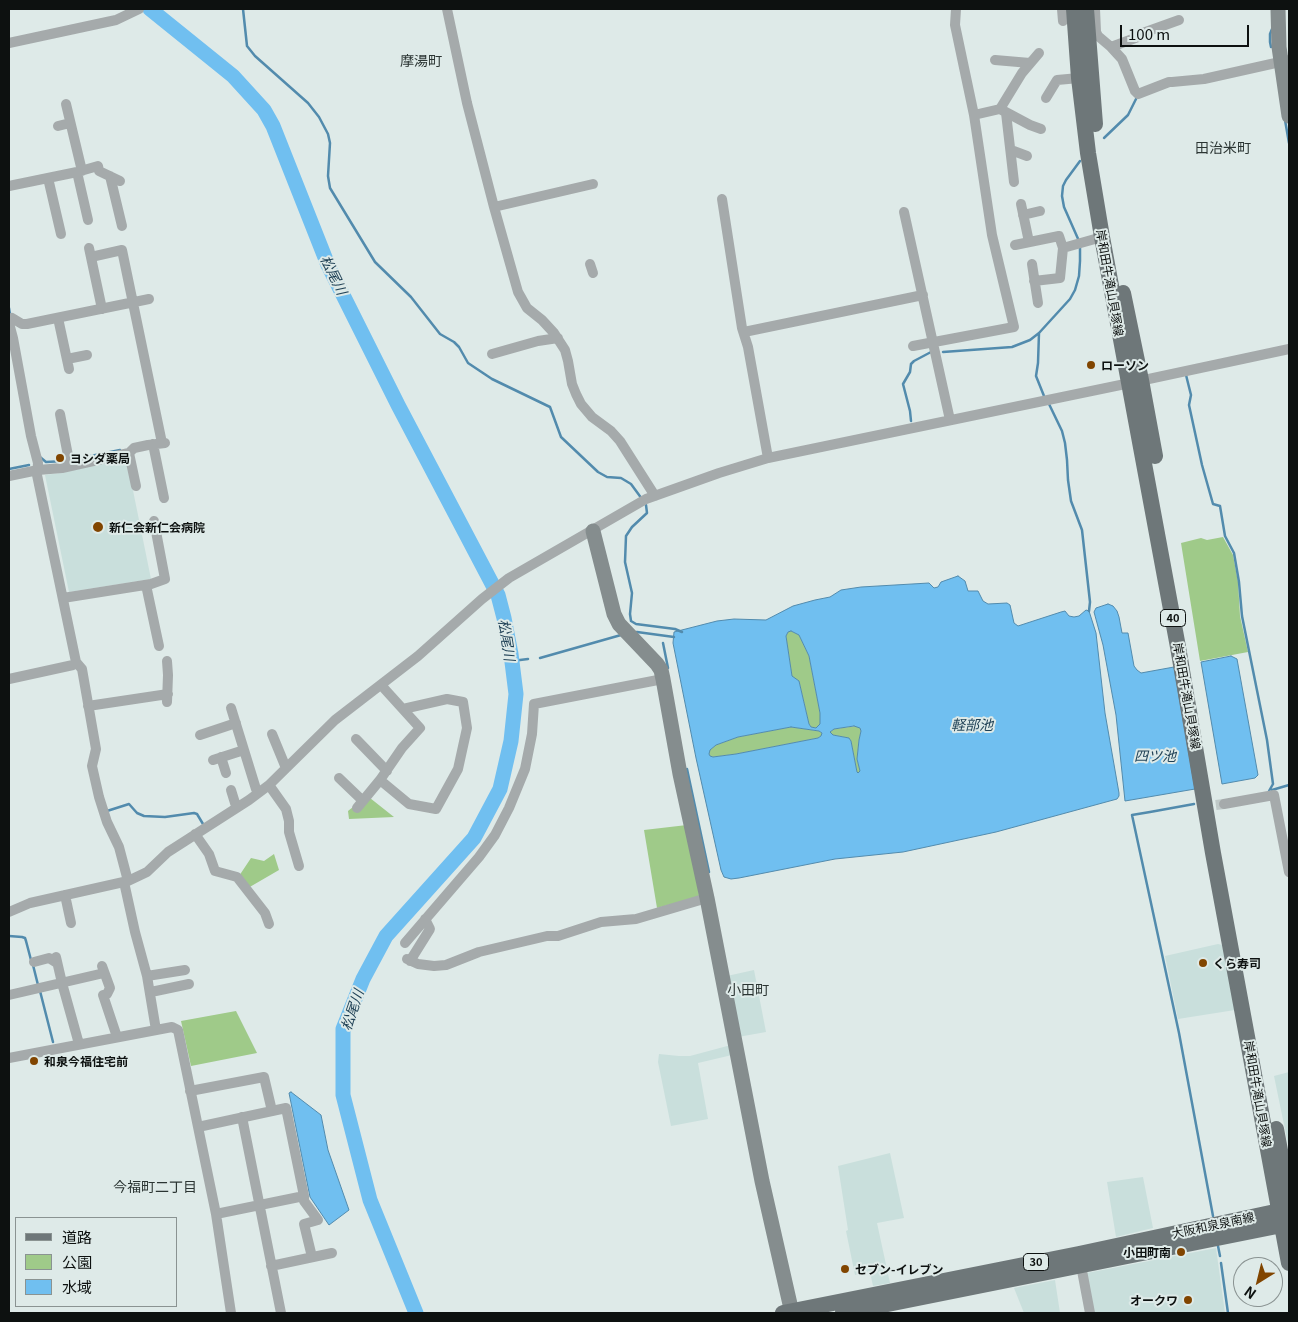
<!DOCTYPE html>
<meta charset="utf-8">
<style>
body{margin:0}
#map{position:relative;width:1298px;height:1322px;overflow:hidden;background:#deeae8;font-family:Georgia,"Noto Sans JP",serif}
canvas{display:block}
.frame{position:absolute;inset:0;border:10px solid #0d1110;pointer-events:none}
.legend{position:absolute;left:15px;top:1217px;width:162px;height:90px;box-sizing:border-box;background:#deeae8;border:1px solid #8a9392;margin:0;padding:6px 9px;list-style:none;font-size:15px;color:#0d1110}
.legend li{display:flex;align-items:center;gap:10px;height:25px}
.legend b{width:25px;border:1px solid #8a9392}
.north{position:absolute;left:1233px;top:1257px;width:50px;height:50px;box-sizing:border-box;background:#deeae8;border:1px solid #8a9392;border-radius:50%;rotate:216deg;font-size:14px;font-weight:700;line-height:20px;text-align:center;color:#0d1110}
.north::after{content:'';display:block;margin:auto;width:18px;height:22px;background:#814500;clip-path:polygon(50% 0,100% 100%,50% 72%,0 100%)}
.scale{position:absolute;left:1120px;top:25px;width:129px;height:22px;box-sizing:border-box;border:2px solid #0d1110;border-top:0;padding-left:6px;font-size:15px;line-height:18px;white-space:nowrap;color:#0d1110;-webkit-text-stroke:4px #deeae8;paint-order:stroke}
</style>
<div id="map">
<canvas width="1298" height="1322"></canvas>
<div class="frame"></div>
<ul class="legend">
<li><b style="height:6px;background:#6e7779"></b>道路</li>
<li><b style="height:14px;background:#9fca89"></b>公園</li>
<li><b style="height:14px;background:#70bff0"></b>水域</li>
</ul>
<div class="north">N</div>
<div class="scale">100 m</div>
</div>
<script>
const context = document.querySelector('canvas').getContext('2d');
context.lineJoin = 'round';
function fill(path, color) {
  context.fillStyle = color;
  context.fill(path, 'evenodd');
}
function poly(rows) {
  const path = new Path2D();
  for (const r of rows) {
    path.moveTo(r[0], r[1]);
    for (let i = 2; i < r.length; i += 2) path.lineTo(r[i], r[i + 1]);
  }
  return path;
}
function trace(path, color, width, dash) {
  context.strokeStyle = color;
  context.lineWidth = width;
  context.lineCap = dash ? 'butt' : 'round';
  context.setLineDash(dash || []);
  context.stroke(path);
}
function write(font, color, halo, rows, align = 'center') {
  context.font = font + ' Georgia,"Noto Sans JP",serif';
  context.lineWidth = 4;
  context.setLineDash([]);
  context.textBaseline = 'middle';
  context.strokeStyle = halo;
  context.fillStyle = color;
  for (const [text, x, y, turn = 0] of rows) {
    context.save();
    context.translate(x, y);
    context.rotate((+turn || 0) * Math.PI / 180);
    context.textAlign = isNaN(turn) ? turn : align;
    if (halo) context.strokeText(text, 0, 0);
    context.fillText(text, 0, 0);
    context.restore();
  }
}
fill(poly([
 [124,459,127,461,151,579,69,592,45,475,60,473],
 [1218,944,1222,945,1235,1010,1178,1019,1165,956],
 [754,970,766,1032,738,1037,727,976],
 [731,1045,732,1055,698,1063,708,1119,671,1126,658,1062,659,1054,679,1056,690,1056],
 [1289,1072,1289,1149,1274,1076],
 [890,1153,904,1218,877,1223,890,1283,873,1286,870,1272,855,1275,846,1231,848,1230,838,1166],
 [1143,1177,1153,1228,1116,1237,1107,1182],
 [1216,1248,1225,1313,1093,1313,1087,1273],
 [1055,1280,1060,1313,1024,1313,1014,1288]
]), '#c9dfdc');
fill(poly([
 [1223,537,1233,555,1238,582,1240,616,1248,652,1200,661,1181,543,1201,538,1207,540],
 [791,631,799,635,809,656,820,713,820,724,816,728,811,727,809,724,799,681,792,677,786,636,788,632],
 [857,726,860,728,861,731,859,740,857,759,860,771,858,773,857,772,851,741,849,738,833,735,831,734,830,732,834,729],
 [791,727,819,731,822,733,821,736,818,738,736,754,713,757,710,756,709,754,710,750,716,745,738,737],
 [370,798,394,817,349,819,348,811,353,807],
 [687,825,698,873,699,897,657,908,644,830],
 [274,854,279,870,248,888,239,876,251,858,264,861],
 [236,1011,257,1053,191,1066,181,1021]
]), '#9fca89');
const water = poly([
 [958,576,965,581,968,591,978,591,983,601,988,604,1007,603,1010,605,1014,623,1018,626,1061,612,1065,611,1069,616,1074,617,1079,616,1086,610,1089,611,1096,633,1105,713,1119,793,1119,796,1117,799,996,832,903,852,835,859,739,878,731,879,724,877,721,870,696,758,673,643,674,632,717,621,734,619,766,620,793,606,815,600,830,597,841,590,861,587,929,583,934,588,938,587,941,582,958,576],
 [791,631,799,635,809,656,820,713,820,724,816,728,811,727,809,724,799,681,792,676,786,636,788,632,791,631],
 [854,726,860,728,861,731,859,740,857,759,860,771,858,773,857,772,851,741,849,738,833,735,830,732,834,729,854,726],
 [791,727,819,731,822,733,821,736,818,738,736,754,713,757,710,756,709,754,710,750,716,745,738,737,791,727],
 [1108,604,1113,606,1117,611,1119,617,1122,633,1128,633,1134,666,1137,670,1141,673,1174,667,1195,789,1125,801,1116,715,1103,645,1094,612,1096,608,1108,604],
 [1231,656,1237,659,1258,775,1255,778,1222,784,1201,662,1231,656],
 [291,1092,321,1115,328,1150,349,1210,329,1225,310,1197,289,1093,291,1092]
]);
fill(water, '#70bff0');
trace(water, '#528bad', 1);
trace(poly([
 [243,9,247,46,255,56,308,103,319,117,328,134,330,143,328,176,330,188,375,262,411,297,440,334,454,342,459,347,468,363,492,379,550,407,561,437,598,472,607,477,621,478,631,484,642,499],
 [1271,47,1270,42,1270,34,1272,29],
 [1285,120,1289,143],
 [1104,138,1128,115,1137,97],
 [1079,241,1064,207,1062,196,1063,186,1066,180,1080,161],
 [9,308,10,314],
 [1039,333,1038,363,1036,376,1044,396],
 [943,352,1012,347,1030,340,1039,333,1070,299,1075,290,1079,276,1080,261,1080,248],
 [1186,375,1191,395,1189,405,1202,465,1213,504,1220,506,1225,536,1234,553,1239,582,1242,616,1267,740,1273,784,1269,791],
 [1049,404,1062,431,1065,443,1067,460,1068,480,1071,501,1082,530,1090,602,1089,611],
 [911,421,910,411,903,384,910,372,911,364,914,361,931,352],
 [40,457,46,462,65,461],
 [71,460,120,450],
 [9,469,29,465],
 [645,503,646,505,647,513,632,527,626,536,625,562,632,593,630,614,631,621,636,624,675,629,682,632],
 [634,633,637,632,674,637],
 [663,643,668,668],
 [540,658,621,635],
 [512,661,528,659],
 [687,769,709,872],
 [1272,790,1289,785],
 [1194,804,1150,812,1132,815,1179,1033,1213,1216],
 [107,811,129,804,137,813,144,816,165,817,194,813,197,814,203,824],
 [9,936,22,937,25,938,26,941,31,960],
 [33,965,38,985],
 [40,991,53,1042],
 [1218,1246,1220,1256],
 [1221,1263,1228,1313]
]), '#528bad', 2.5);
trace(poly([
 [150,9,233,76,264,110,273,126,328,265,398,405,498,595,504,618,511,654,516,694,511,741,500,789,474,838,386,936,363,979,343,1029,343,1095,370,1200,416,1313]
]), '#70bff0', 15);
trace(poly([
 [1201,807,1224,804]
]), '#bfc9c8', 10, [10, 5]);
trace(poly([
 [447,9,467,103,494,207,518,292,527,308,542,320,554,333,565,350,568,361,572,384,576,394,581,404,592,417,611,431,620,441,655,496],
 [1062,9,1063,21],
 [1095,9,1096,32,1098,36,1111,47,1122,59,1135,91,1138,94,1169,82,1172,82,1204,79,1289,60],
 [9,43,116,20,139,9],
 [1111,47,1138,37,1140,34,1179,20],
 [995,60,1030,63],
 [1046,98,1057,80,1079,78],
 [66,104,82,171],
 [1000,109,1022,73,1039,53],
 [1006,113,1014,182],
 [974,115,1000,109,1030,125,1041,129],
 [58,126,70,123],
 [1011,150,1027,156],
 [77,172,88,220],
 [110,176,122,226],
 [48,178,61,234],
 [9,186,77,172,98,166,99,171,120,181],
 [722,199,742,328,748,347,768,458],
 [1021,204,1029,242],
 [494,207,593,184],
 [904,212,950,420],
 [1023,215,1040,211],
 [1015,245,1059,236,1063,248],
 [89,248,102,309],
 [91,257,122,250,162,443],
 [590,264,593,273],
 [1032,264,1038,303],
 [1034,281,1060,278,1063,248,1102,237],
 [58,318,69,369],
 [9,321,12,318,22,324,27,324,149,299],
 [9,323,13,338,31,436,38,463,37,475,76,662,82,669,96,749,92,766,99,797,107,822,119,847,128,881],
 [744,332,923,295],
 [913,346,1014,327,992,235,974,115,955,25,956,9],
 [492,354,538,341,558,338],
 [67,359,87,355],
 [60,414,70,466],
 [153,444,164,498],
 [129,453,136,486],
 [9,476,38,470,62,468,129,453,134,448,148,445,165,443],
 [146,585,159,646],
 [63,598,151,584,165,579,154,521],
 [167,661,168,675,167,702],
 [9,679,73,665,76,662],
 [88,706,168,694],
 [231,708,256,789,259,792],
 [272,734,286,768],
 [200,735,236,723],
 [356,739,387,771],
 [221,757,226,773],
 [213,760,244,750],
 [339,778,363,801],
 [380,780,409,804,436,809,458,769,467,728,463,702,447,699,403,709],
 [269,785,286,809,289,821,289,832,299,866],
 [231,790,235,803,237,807],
 [1224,804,1274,795,1289,872],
 [357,808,380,780,402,748,420,728,381,685],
 [195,834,209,854,215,871,237,877,265,913,269,924],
 [124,882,135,932,147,976,156,1030],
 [65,895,71,923],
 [9,912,30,903,128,881,147,872,168,852,249,800,269,785,335,720,418,656,482,599,509,578,646,499,719,473,768,458,1130,383,1289,349],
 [405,943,479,857,495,835,509,808,525,769,532,734,534,704,663,679],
 [56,957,62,983,79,1044],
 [407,959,418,964,434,966,446,965,479,952,547,936,558,936,601,922,636,919,707,898],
 [410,961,430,929,425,919],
 [34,962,49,958,57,963],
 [102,966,110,988,107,994,103,995,117,1037],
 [147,976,185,970],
 [151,992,189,984],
 [9,995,104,973],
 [9,1058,172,1027,178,1030,216,1214,231,1313],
 [190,1091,264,1077,272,1111],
 [242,1117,281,1313],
 [198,1127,286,1108,304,1196,216,1214],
 [304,1196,304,1201,318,1220,304,1224,312,1257],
 [1080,1260,1090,1313],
 [271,1266,332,1253]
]), '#a5aaab', 10);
trace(poly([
 [1278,9,1279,47,1289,116],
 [593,531,614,614,619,624,657,664,661,670,663,679,680,774,707,898,762,1181,792,1313]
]), '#858d8e', 15);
trace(poly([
 [1074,9,1079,78,1088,153,1102,237,1178,647,1213,853,1289,1263],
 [1086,9,1095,124],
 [1123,293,1141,380,1155,456],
 [1276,1129,1289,1199],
 [783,1313,1079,1254,1289,1209],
 [843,1313,1282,1225]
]), '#6e7779', 16);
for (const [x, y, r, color] of [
 [1091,365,5,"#814500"],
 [60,458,5,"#814500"],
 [98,527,6,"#814500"],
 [1203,963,5,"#814500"],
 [34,1061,5,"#814500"],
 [1181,1252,5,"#814500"],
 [845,1269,5,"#814500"],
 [1188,1300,5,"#814500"]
]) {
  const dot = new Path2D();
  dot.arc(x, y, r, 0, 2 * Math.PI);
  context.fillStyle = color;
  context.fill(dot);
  trace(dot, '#deeae8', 2);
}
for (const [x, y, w] of [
 [1173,618,25],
 [1036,1262,25]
]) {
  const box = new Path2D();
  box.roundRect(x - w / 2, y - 8.5, w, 17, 4);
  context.fillStyle = '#deeae8';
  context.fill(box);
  trace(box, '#0d1110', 1);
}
write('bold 11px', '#0d1110', null, [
 ["40",1173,618],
 ["30",1036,1262]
]);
write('12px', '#0d1110', '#deeae8', [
 ["岸和田牛滝山貝塚線",1110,283,80],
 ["岸和田牛滝山貝塚線",1187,696,80],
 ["岸和田牛滝山貝塚線",1258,1094,80],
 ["大阪和泉泉南線",1213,1225,-12]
]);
write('bold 12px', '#0d1110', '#deeae8', [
 ["ローソン",1101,365],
 ["ヨシダ薬局",70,458],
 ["新仁会新仁会病院",109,527],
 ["くら寿司",1213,963],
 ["和泉今福住宅前",44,1061],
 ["小田町南",1171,1252,"right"],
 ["セブン-イレブン",855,1269],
 ["オークワ",1178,1300,"right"]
], 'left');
write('14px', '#2b3533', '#deeae8', [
 ["摩湯町",421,61],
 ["田治米町",1223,148],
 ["小田町",748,990],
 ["今福町二丁目",155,1187]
]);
write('italic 14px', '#1d3f54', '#deeae8', [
 ["松尾川",334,275,64],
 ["松尾川",507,640,81],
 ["軽部池",972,725],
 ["四ツ池",1155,756],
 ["松尾川",352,1010,-71]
]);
</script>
